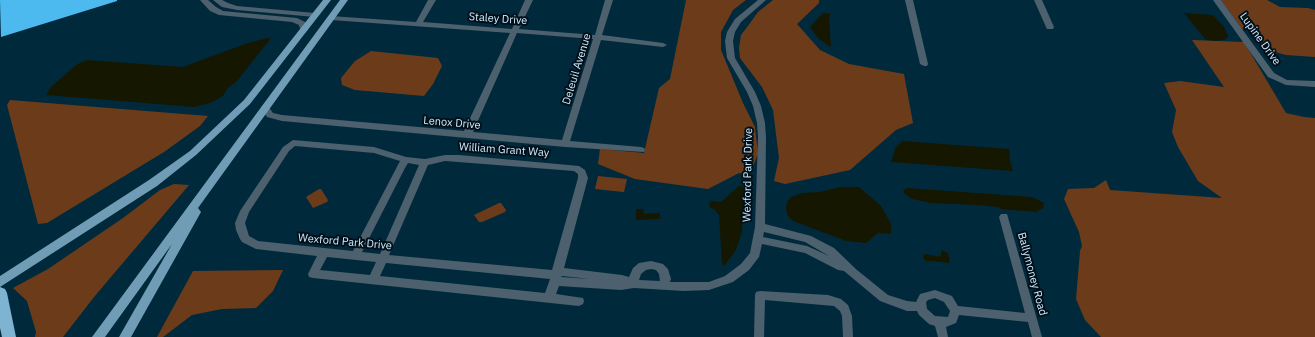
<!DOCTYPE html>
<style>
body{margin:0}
canvas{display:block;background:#00293c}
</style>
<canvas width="1315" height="337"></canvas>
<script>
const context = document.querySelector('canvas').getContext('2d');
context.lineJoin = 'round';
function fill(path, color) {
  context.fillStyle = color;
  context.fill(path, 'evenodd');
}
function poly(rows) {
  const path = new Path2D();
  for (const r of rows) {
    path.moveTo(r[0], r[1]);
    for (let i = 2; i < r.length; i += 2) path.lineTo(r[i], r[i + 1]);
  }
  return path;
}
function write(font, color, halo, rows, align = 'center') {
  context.font = font + ' "IBM Plex Sans",sans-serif';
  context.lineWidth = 4;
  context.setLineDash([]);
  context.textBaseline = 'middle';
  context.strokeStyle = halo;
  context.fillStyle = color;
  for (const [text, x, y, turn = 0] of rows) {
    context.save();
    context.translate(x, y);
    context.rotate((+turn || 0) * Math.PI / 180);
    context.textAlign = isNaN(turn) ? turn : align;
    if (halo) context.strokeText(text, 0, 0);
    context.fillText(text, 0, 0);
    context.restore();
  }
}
fill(poly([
 [686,0,746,0,733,10,721,32,721,50,743,103,755,127,758,154,749,175,739,173,708,189,635,179,598,164,600,149,644,153,659,88,670,79],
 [773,0,819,0,819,3,797,24,820,50,849,64,904,74,913,123,896,130,850,170,785,184,774,181,779,158,773,110,762,87,740,58,739,48,741,35,748,26,758,12],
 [1221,0,1267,0,1280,7,1308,8,1315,10,1315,57,1286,55,1268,50,1252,35,1248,30,1242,29],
 [1192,40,1244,42,1286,113,1304,117,1315,118,1315,337,1101,337,1085,320,1076,299,1080,251,1082,246,1079,232,1064,199,1068,189,1094,188,1106,180,1110,190,1222,198,1198,181,1178,147,1172,132,1176,110,1164,83,1180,81,1224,87],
 [371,51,438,58,442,66,433,84,424,96,355,90,342,85,341,78,355,61],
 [10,100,208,116,200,126,164,152,47,223,38,224,7,105],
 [598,176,627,179,624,192,595,189],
 [174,184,189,185,94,297,63,337,35,337,36,332,27,301,13,288,48,269,123,218,160,190],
 [319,189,321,189,328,200,327,202,313,208,306,197],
 [499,203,501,203,506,210,505,212,482,222,479,222,474,215],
 [283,270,273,291,256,308,222,309,192,315,163,337,157,337,193,271]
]), '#6c3c1a');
fill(poly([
 [823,13,831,14,829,19,831,47,819,39,810,27],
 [1184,13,1213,15,1224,27,1228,36,1226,39,1217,41,1206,40],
 [267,38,271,38,237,81,227,89,223,96,210,103,194,107,46,95,51,87,76,65,86,60,183,67,245,44],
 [902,141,1009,149,1010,161,1013,171,891,162,896,147],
 [739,186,742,186,744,190,742,232,736,250,724,266,722,264,719,215,714,209,710,208,709,204,711,201,721,202],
 [841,187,859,187,881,206,891,224,891,234,878,233,866,243,846,241,793,221,787,215,786,208,787,202,791,197,802,193,820,192],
 [907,188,1032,197,1044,203,1043,208,1036,212,1001,209,998,207,977,205,931,203,912,199,906,195,903,191],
 [637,209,643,209,644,214,659,213,661,217,659,219,638,220,636,219,636,210],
 [942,250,948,253,950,262,948,263,942,262,935,262,935,261,926,261,924,259,923,256,925,254,940,257]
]), '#151700');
fill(poly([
 [0,0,117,0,117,1,1,37]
]), '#4cb9ef');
fill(poly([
 [200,0,208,0,216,7,223,11,297,18,305,22,308,30,304,32,301,32,299,25,292,22,219,15,210,11,200,0],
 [213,0,222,0,228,3,237,6,315,13,319,15,315,17,237,10,222,7,213,0],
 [428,0,436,0,423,22,512,29,525,0,533,0,519,29,595,35,605,0,613,0,602,35,663,43,667,45,663,47,601,40,570,141,641,147,644,148,645,150,644,152,565,147,282,121,267,117,262,110,261,108,262,106,265,105,268,106,273,113,282,115,464,131,510,33,331,20,327,18,331,16,416,22,428,0],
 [517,33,593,39,562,140,473,132,517,33],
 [758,0,766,0,741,22,735,32,733,41,735,58,755,92,761,106,765,123,766,137,765,224,811,236,834,248,857,270,888,295,907,301,916,302,920,294,935,290,952,296,958,306,1025,313,999,217,1001,214,1007,214,1042,337,1032,337,1028,322,959,315,956,323,946,327,948,337,938,337,935,326,929,324,919,315,917,311,907,311,880,301,844,271,838,270,805,253,762,244,759,257,749,270,733,282,709,290,684,291,634,288,621,290,559,286,556,294,583,298,584,301,583,304,579,306,313,278,309,277,308,274,317,256,256,249,242,242,240,239,236,230,235,223,240,211,283,147,293,140,374,147,406,157,425,159,445,155,459,155,579,166,585,170,588,178,564,268,622,275,629,277,633,268,639,263,651,261,663,264,668,269,671,279,670,282,709,282,725,276,741,264,750,253,755,227,758,137,757,123,753,106,747,92,727,58,725,41,727,32,735,19,758,0],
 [295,146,374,153,400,161,353,251,258,241,249,236,245,223,249,212,289,151,295,146],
 [445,161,574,171,578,174,578,178,552,270,389,255,428,165,445,161],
 [408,163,419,165,380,254,362,252,405,168,408,163],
 [764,232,805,242,829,256,807,246,763,237,764,232],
 [327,257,376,262,370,275,320,270,327,257],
 [386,263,550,279,545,293,380,276,386,263],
 [651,269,656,270,659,274,660,281,639,280,641,274,646,270,651,269],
 [562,276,590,279,561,277,562,276],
 [935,298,944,302,950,311,948,317,935,316,927,309,926,302,928,300,935,298],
 [905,0,913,0,928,64,927,66,924,66,920,64,905,0],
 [1034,0,1042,0,1054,27,1053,29,1047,29,1046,27,1034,0],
 [1213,0,1221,0,1274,73,1287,80,1315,81,1315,87,1286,85,1268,77,1213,0],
 [760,291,828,295,841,299,848,305,852,316,853,337,843,337,842,316,840,311,834,306,765,300,764,337,754,337,755,295,756,292,760,291]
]), '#4c606d');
fill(poly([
 [323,0,331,0,250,104,196,155,157,186,0,287,0,276,149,180,190,151,244,100,323,0],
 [340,0,348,0,198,208,201,212,131,337,119,337,172,244,105,337,92,337,340,0]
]), '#709cb5');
fill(poly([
 [0,287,5,289,7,293,16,337,2,337,0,328,0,287]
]), '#7eb3d1');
write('11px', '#d3edfd', '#00101b', [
 ["Staley Drive",498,19,4],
 ["Lupine Drive",1260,39,54],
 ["Deleuil Avenue",577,69,-73],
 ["Lenox Drive",452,123,5],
 ["William Grant Way",504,150,4],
 ["Wexford Park Drive",748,175,-89],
 ["Wexford Park Drive",345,242,5],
 ["Ballymoney Road",1032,274,75]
]);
</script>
